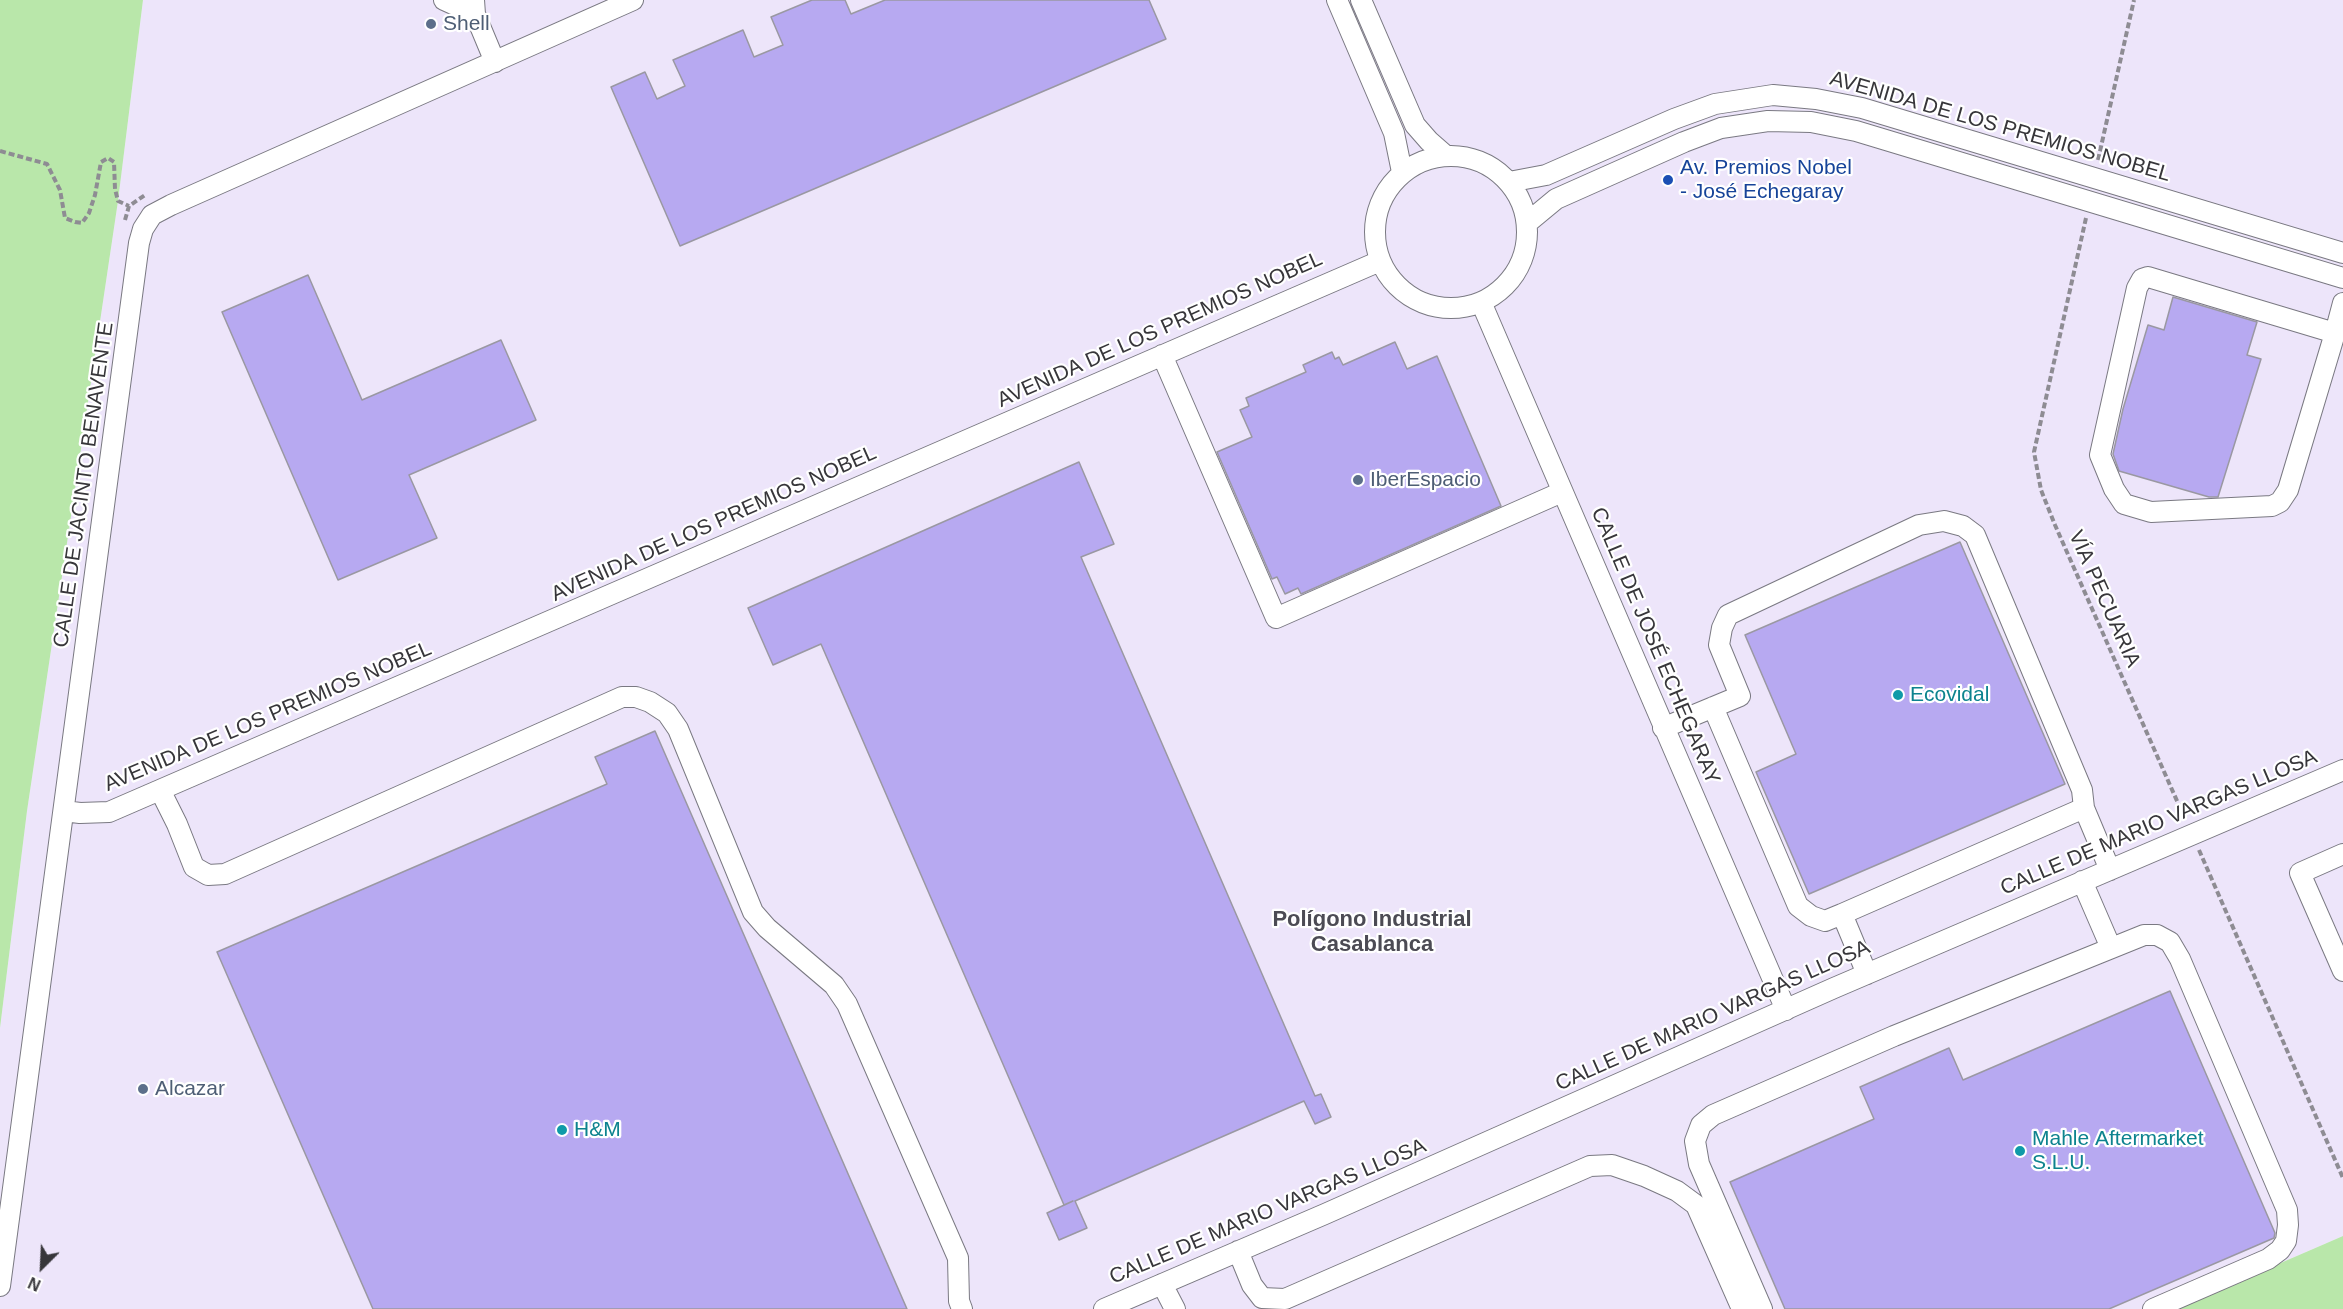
<!DOCTYPE html>
<meta charset="utf-8">
<style>
body{margin:0}
#map{position:relative;width:2343px;height:1309px;overflow:hidden;background:#f3f1fc;font-family:Helvetica,sans-serif}
canvas{display:block}
.north{position:absolute;left:12px;top:1237px;width:60px;height:60px;-webkit-text-stroke:4px #fff;paint-order:stroke;rotate:204deg;font-size:16px;font-weight:700;line-height:24px;text-align:center;color:#37363a}
.north::after{content:'';display:block;margin:auto;width:21px;height:27px;background:#37363a;clip-path:polygon(50% 0,100% 100%,50% 72%,0 100%)}
</style>
<div id="map">
<canvas width="2343" height="1309"></canvas>
<div class="north">N</div>
</div>
<script>
const context = document.querySelector('canvas').getContext('2d');
context.lineJoin = 'round';
function fill(path, color) {
  context.fillStyle = color;
  context.fill(path, 'evenodd');
}
function poly(rows) {
  const path = new Path2D();
  for (const r of rows) {
    if (r.length === 3) {
      path.moveTo(r[0] + r[2], r[1]);
      path.arc(r[0], r[1], r[2], 0, 2 * Math.PI);
      continue;
    }
    path.moveTo(r[0], r[1]);
    for (let i = 2; i < r.length; i += 2) path.lineTo(r[i], r[i + 1]);
  }
  return path;
}
function trace(path, color, width, dash) {
  context.strokeStyle = color;
  context.lineWidth = width;
  context.lineCap = dash ? 'butt' : 'round';
  context.setLineDash(dash || []);
  context.stroke(path);
}
function write(font, color, halo, rows, align = 'center') {
  context.font = font + ' Helvetica,sans-serif';
  context.lineWidth = 4.5;
  context.setLineDash([]);
  context.textBaseline = 'middle';
  context.strokeStyle = halo;
  context.fillStyle = color;
  for (const [text, x, y, turn = 0] of rows) {
    context.save();
    context.translate(x, y);
    context.rotate((+turn || 0) * Math.PI / 180);
    context.textAlign = isNaN(turn) ? turn : align;
    if (halo) context.strokeText(text, 0, 0);
    context.fillText(text, 0, 0);
    context.restore();
  }
}
fill(poly([
 [143,0,2343,0,2343,1236,2174,1309,0,1309,0,1028,27,811,118,201]
]), '#ede5fa');
fill(poly([
 [0,0,143,0,118,201,27,811,0,1028],
 [2343,1236,2343,1309,2174,1309,2313,1249]
]), '#b9e7aa');
const building = poly([
 [812,0,845,0,851,14,885,0,1149,0,1166,39,680,246,611,87,645,72,657,99,685,86,673,60,743,30,754,57,783,45,771,17,812,0],
 [308,275,362,400,501,340,536,420,409,475,437,538,338,580,222,312,308,275],
 [2173,297,2257,322,2247,355,2261,359,2218,497,2209,497,2119,471,2113,454,2123,409,2148,325,2164,330,2173,297],
 [1395,342,1407,369,1437,356,1501,506,1301,594,1298,588,1285,594,1277,577,1272,579,1217,452,1252,437,1240,410,1249,406,1246,398,1306,372,1303,365,1332,352,1335,359,1339,357,1343,365,1395,342],
 [1079,462,1114,544,1081,557,1315,1096,1321,1094,1331,1117,1315,1124,1304,1101,1075,1201,1087,1228,1059,1240,1047,1213,1073,1201,1064,1205,821,644,773,665,748,608,1079,462],
 [1960,542,2065,784,1809,894,1756,772,1796,754,1745,635,1960,542],
 [655,731,907,1309,373,1309,217,952,607,784,595,757,655,731],
 [2170,991,2275,1233,2274,1238,2109,1309,1785,1309,1730,1182,1874,1119,1860,1087,1949,1048,1963,1080,2170,991]
]);
fill(building, '#b7a9f1');
trace(building, '#9a98a2', 1.5);
const minor = poly([
 [444,0,475,14],
 [474,0,475,14,495,62],
 [1337,0,1394,133,1402,172],
 [1361,0,1415,125,1429,141,1445,155],
 [1451,232,76],
 [1509,182,1546,175,1674,119,1715,104,1773,95,1816,99,1862,108,2343,253],
 [1527,223,1556,199,1684,142,1721,128,1768,121,1811,122,1856,131,2343,278],
 [1481,302,1786,1010],
 [2335,333,2148,277,2142,279,2137,288,2100,455,2114,489,2124,504,2151,512,2272,506,2280,502,2288,490,2335,333,2343,303],
 [1162,355,1276,618,1562,492],
 [1713,707,1798,906,1811,916,1825,921,1842,914],
 [1663,728,1740,696,1719,645,1722,628,1728,615,1919,525,1944,521,1963,526,1975,535,2082,790,2084,808],
 [160,790,177,824,194,867,208,875,225,874,622,697,636,697,650,702,667,713,678,729,753,912,767,928,834,985,847,1004,958,1258,959,1301,962,1309],
 [64,811,80,813,109,812,1380,261],
 [2343,854,2300,873,2343,971],
 [2082,881,2111,948],
 [1867,974,1842,914,2084,808,2110,870],
 [1238,1251,1252,1285,1262,1298,1285,1299,1590,1166,1612,1165,1644,1176,1677,1191,1696,1205,1742,1309],
 [1162,1284,1175,1309],
 [0,1286,139,243,143,229,152,215,171,205,633,0],
 [1104,1309,1325,1214,1834,988,2343,770],
 [1762,1309,1699,1164,1695,1141,1701,1125,1713,1115,1894,1036,2144,935,2157,935,2170,942,2180,959,2287,1210,2288,1225,2286,1241,2280,1250,2268,1259,2153,1309]
]);
trace(minor, '#7a7982', 22);
trace(poly([
 [0,151,47,164,60,190,65,218,75,222,82,223,89,213,95,195,101,162,108,158,114,162,115,189,118,201,129,206],
 [2098,160,2134,0],
 [2086,218,2034,452,2041,490,2055,525,2185,819],
 [125,220,129,206,145,195],
 [2199,850,2343,1178]
]), '#8e8c93', 4, [6, 3]);
trace(minor, '#fff', 20);
for (const [x, y, r, color] of [
 [431,24,6,"#5c6f8a"],
 [1668,180,6,"#1a4fb4"],
 [1358,480,6,"#5c6f8a"],
 [1898,695,6,"#0f9aa8"],
 [143,1089,6,"#5c6f8a"],
 [562,1130,6,"#0f9aa8"],
 [2020,1151,6,"#0f9aa8"]
]) {
  const dot = new Path2D();
  dot.arc(x, y, r, 0, 2 * Math.PI);
  context.fillStyle = color;
  context.fill(dot);
  trace(dot, '#fff', 2);
}
write('21px', '#4e5e75', '#fff', [
 ["Shell",443,24],
 ["IberEspacio",1370,480],
 ["Alcazar",155,1089]
], 'left');
write('21px', '#37363a', '#fff', [
 ["AVENIDA DE LOS PREMIOS NOBEL",2000,127,16],
 ["AVENIDA DE LOS PREMIOS NOBEL",1160,330,-24],
 ["CALLE DE JACINTO BENAVENTE",84,485,-82],
 ["AVENIDA DE LOS PREMIOS NOBEL",714,524,-24],
 ["VÍA PECUARIA",2104,599,66],
 ["CALLE DE JOSÉ ECHEGARAY",1655,646,67],
 ["AVENIDA DE LOS PREMIOS NOBEL",268,717,-23],
 ["CALLE DE MARIO VARGAS LLOSA",2159,823,-23],
 ["CALLE DE MARIO VARGAS LLOSA",1713,1016,-24],
 ["CALLE DE MARIO VARGAS LLOSA",1268,1212,-23]
]);
write('21px', '#164399', '#fff', [
 ["Av. Premios Nobel",1680,168],
 ["- José Echegaray",1680,192]
], 'left');
write('21px', '#0d838f', '#fff', [
 ["Ecovidal",1910,695],
 ["H&M",574,1130],
 ["Mahle Aftermarket",2032,1139],
 ["S.L.U.",2032,1163]
], 'left');
write('bold 22px', '#4c4b54', '#fff', [
 ["Polígono Industrial",1372,920],
 ["Casablanca",1372,945]
]);
</script>
